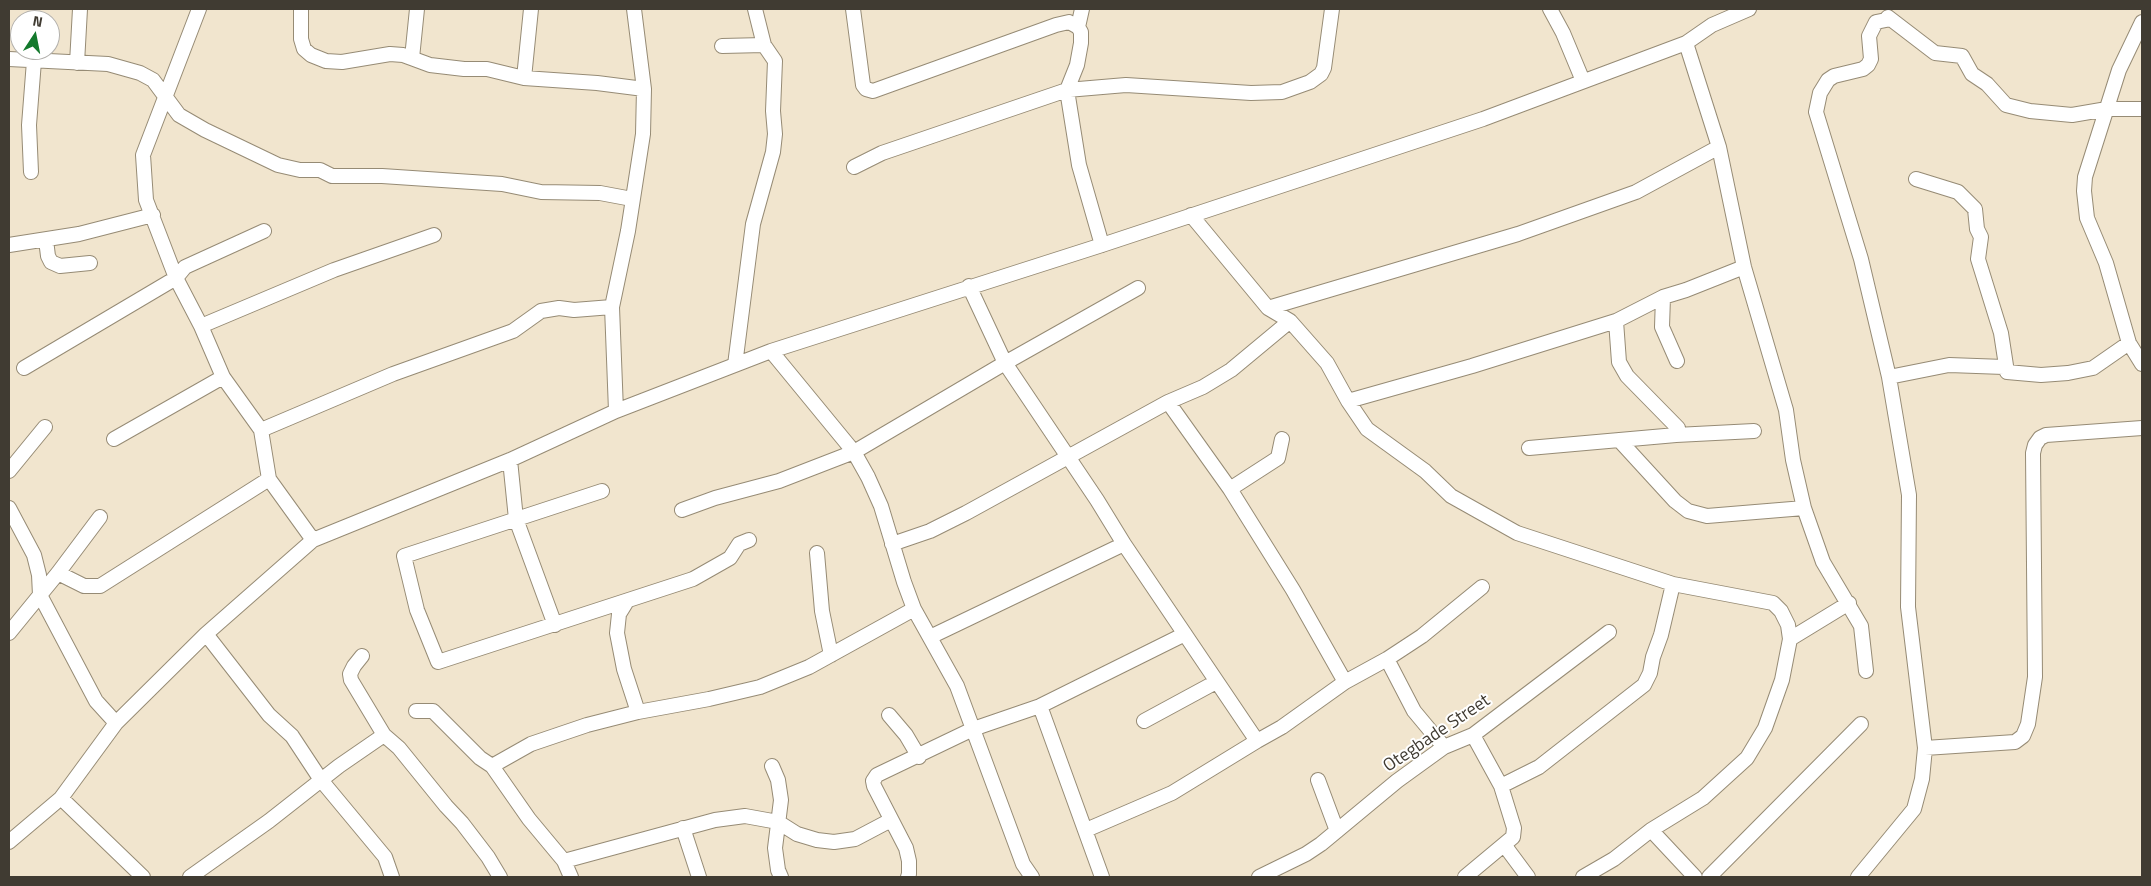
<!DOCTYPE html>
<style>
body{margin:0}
#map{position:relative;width:2151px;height:886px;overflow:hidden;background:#f1e5ce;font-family:"Titillium Web",sans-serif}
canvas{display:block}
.frame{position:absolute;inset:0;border:10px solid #403b32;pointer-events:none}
.north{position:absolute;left:10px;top:10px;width:50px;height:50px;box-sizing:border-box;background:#fff;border:1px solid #b3b1ad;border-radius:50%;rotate:11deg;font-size:14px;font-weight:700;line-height:20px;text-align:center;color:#403b32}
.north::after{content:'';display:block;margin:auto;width:18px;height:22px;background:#13792c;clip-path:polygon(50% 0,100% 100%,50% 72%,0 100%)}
</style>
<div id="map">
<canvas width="2151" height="886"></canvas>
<div class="frame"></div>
<div class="north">N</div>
</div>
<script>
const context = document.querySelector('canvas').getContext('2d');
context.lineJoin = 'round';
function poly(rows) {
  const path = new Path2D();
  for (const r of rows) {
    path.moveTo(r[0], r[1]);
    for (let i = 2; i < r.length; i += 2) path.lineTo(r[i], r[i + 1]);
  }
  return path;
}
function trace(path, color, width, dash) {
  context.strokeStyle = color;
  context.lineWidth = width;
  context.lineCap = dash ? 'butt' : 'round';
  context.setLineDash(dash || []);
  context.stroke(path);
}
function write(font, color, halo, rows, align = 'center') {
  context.font = font + ' "Titillium Web",sans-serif';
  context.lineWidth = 4;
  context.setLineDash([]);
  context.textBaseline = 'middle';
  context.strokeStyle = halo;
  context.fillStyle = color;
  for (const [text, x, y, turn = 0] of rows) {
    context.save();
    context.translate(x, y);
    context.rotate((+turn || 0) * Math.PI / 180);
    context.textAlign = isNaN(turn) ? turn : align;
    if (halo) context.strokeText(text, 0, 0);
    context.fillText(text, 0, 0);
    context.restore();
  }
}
const minor = poly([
 [199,9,143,155,146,200,176,278,201,326,223,377,261,430,269,479,313,540],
 [301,9,301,39,304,49,311,55,326,61,342,62,390,54,403,55,430,65,464,69,487,69,524,78,597,83,644,89],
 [853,9,863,85,866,89,873,91,1056,25,1069,22,1078,27,1081,32,1081,43,1077,65,1067,90,1079,165,1102,245],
 [1550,9,1563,33,1583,81],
 [2142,22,2119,70,2085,177,2084,191,2087,218,2106,263,2129,343,2142,364],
 [1078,27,1082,9],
 [1686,43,1719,147,1744,267,1786,410,1793,460,1804,508,1823,562,1861,626,1866,671],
 [722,46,764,45],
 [412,58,417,9],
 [9,59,108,64,140,73,153,80,179,115,205,130,278,165,300,170,320,170,332,176,382,176,502,184,541,192,600,193,632,199],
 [77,63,80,9],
 [524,78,531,9],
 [854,167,882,153,1067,90,1126,85,1251,93,1282,92,1310,82,1321,74,1324,68,1332,9],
 [31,172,29,125,34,61],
 [1916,179,1958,192,1975,209,1977,229,1981,237,1978,259,2001,333,2007,372],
 [1191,215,1268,308,1290,321,1327,363,1348,401,1367,429,1425,471,1451,496,1517,533,1673,584,1773,603,1781,611,1788,625,1790,639,1782,680,1765,728,1747,758,1703,798,1651,830,1614,859,1583,877],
 [46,240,48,256,51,262,60,266,90,263],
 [9,245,79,234,153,215],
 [969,286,1005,363,1097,500,1124,544,1257,741,1282,727,1345,682,1387,659,1422,636,1482,587],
 [1663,297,1662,327,1677,361],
 [1268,308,1518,234,1636,192,1719,147],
 [1616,321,1619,362,1627,376,1678,428,1676,435],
 [201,326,334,270,434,235],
 [771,351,854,452,868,477,881,506,904,582,914,609,957,686,1023,864,1032,877],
 [735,365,753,224,773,152,775,134,773,111,775,61,764,45,755,9],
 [24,368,176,278,185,267,264,231],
 [1889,377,1949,365,2004,367,2007,372,2041,375,2068,373,2093,368,2129,343],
 [1348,401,1472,366,1616,321,1663,297,1686,290,1744,267],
 [1168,402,1203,387,1231,370,1290,321],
 [616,411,612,307,628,231,643,134,644,89,634,9],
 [261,430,393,374,513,331,541,311,559,308,574,310,612,307],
 [114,439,223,377],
 [1620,441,1675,501,1688,511,1707,516,1804,508],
 [1529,448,1676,435,1754,431],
 [510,460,516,519,555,625],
 [9,471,45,427],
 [1230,489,1278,458,1282,439],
 [602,491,404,556,417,610,438,662,693,579,730,558,739,544,749,540],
 [9,508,34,555,39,575,40,595,96,701,116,723],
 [682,510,715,498,779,481,854,452,1005,363,1138,288],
 [892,544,930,531,966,513,1168,402,1230,489,1293,590,1345,682],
 [817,553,822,611,831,655],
 [58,573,84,586,100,586,269,479],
 [627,601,619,614,617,633,624,669,638,712],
 [9,633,58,573,100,517],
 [206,634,269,715,292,736,321,780,385,857,392,877],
 [930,637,1124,544],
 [1790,639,1849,603],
 [362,656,354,666,350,674,351,680,384,735,399,748,446,806,462,823,488,857,500,877],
 [1387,659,1414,711,1444,747],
 [1040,706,1102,877],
 [416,711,433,711,480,758,492,766,529,819,564,861,571,877],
 [889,715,906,735,919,757],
 [1144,721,1216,682],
 [1925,748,2015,742,2023,736,2028,724,2035,677,2033,453,2035,445,2040,438,2046,435,2142,428],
 [492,766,531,744,587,725,638,712,709,699,760,687,809,667,914,609],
 [772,766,778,780,781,800,775,848,778,870,781,877],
 [1318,780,1337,831],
 [1501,786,1539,767,1644,685,1650,673,1653,657,1661,635,1673,584],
 [61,798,143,877],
 [683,828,699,877],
 [1086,830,1172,793,1257,741],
 [1651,830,1695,877],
 [9,842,61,798,116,723,206,634,313,540,510,460,616,411,771,351,1102,245,1483,119,1686,43,1712,25,1749,9],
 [1505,846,1528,877],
 [564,861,715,820,745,816,778,822,797,834,817,840,834,842,855,839,891,820],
 [190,877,269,821,339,766,384,735],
 [908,877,909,874,909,861,906,848,874,786,873,781,877,775,973,729,1040,706,1185,634],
 [1259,877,1306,854,1321,844,1397,781,1444,747,1473,735,1609,632],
 [1465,877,1513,837,1514,828,1501,786,1473,735],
 [1709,877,1861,724],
 [1858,877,1914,809,1922,779,1925,748,1908,607,1909,495,1889,377,1861,259,1816,112,1820,93,1828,80,1834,76,1863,69,1868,65,1871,59,1869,36,1876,22,1886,20,1888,17,1935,53,1962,56,1972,74,1987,84,2006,105,2030,111,2072,115,2107,109,2142,109]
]);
trace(minor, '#968b75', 16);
trace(minor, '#fff', 14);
write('18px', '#403b32', '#fff', [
 ["Otegbade Street",1437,734,-34]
]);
</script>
